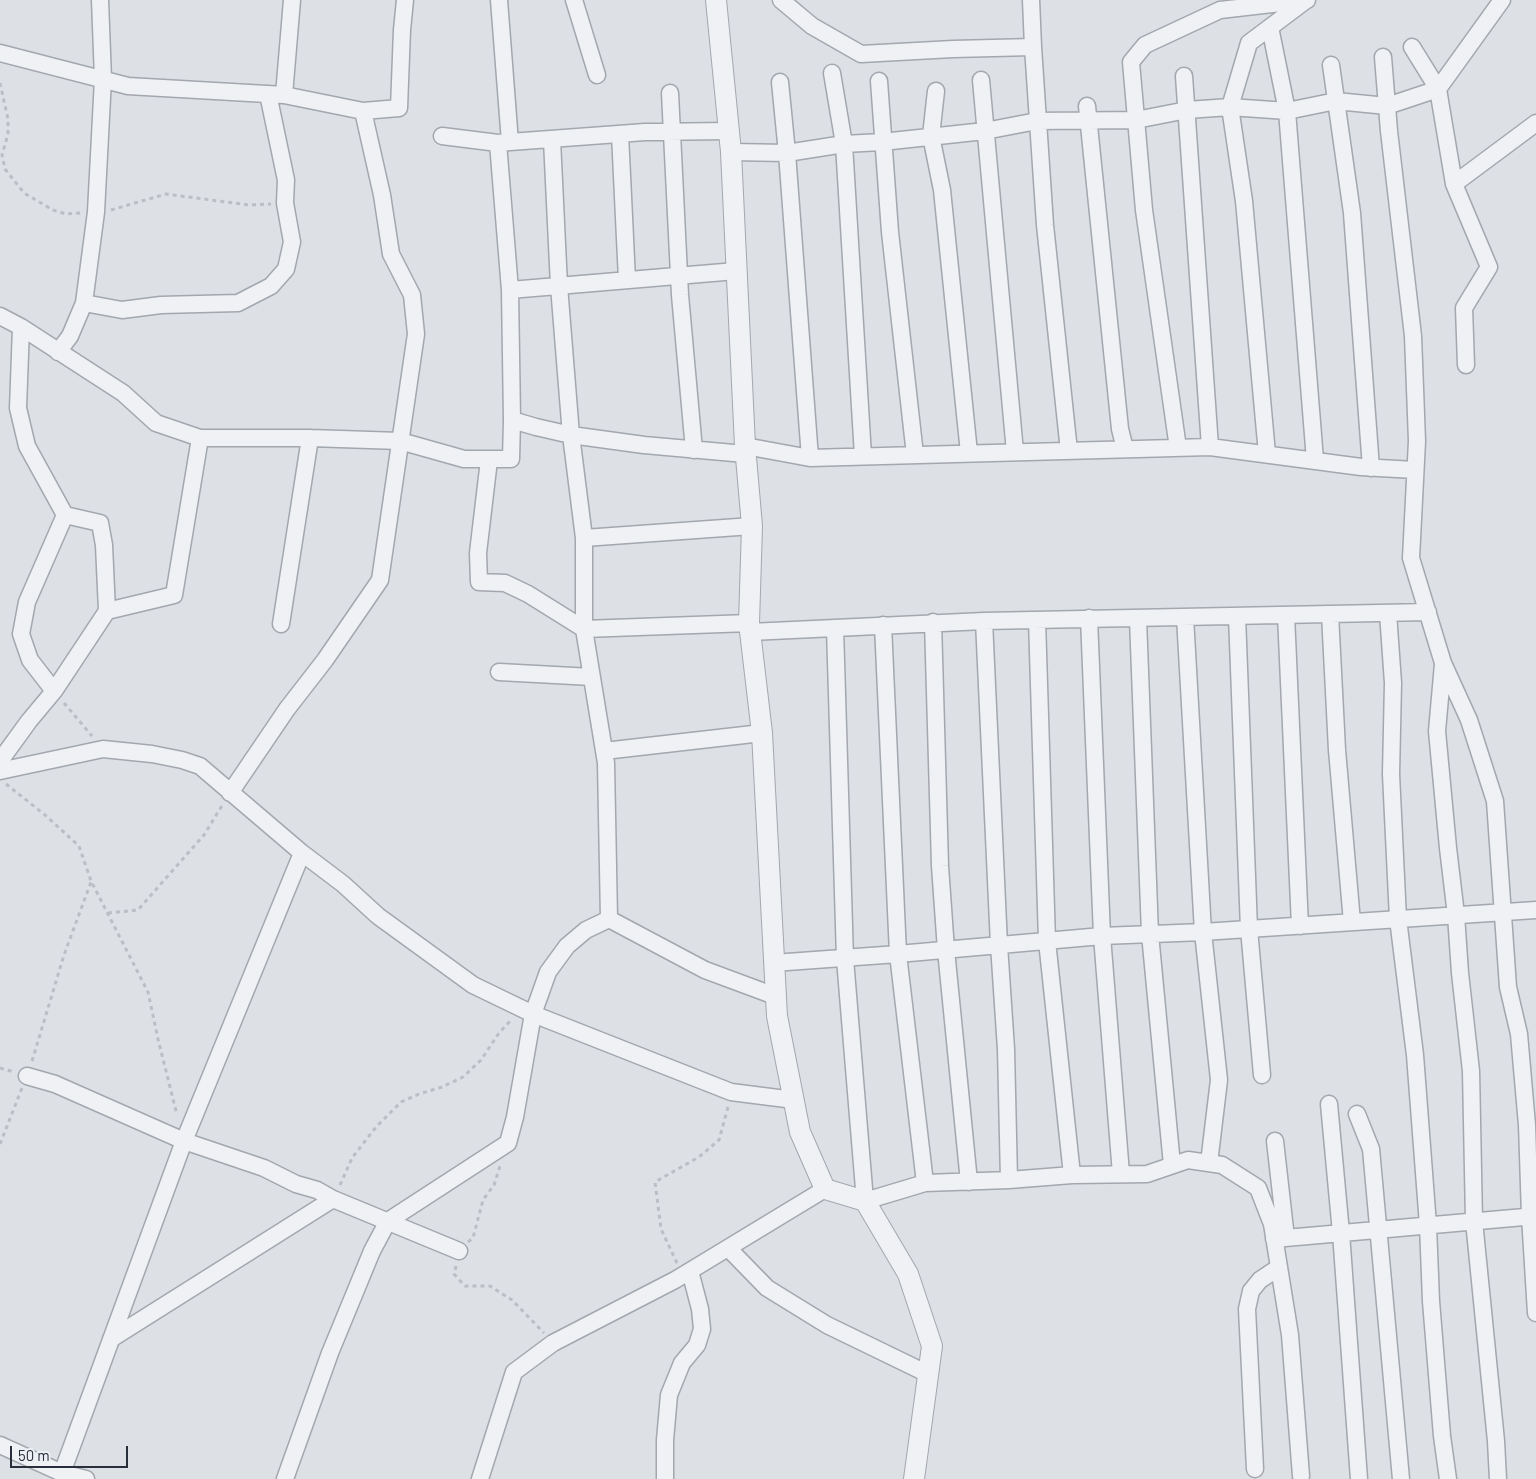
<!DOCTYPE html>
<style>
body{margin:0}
#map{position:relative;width:1536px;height:1479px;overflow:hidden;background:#dde0e5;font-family:Barlow,sans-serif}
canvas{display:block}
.scale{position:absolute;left:10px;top:1446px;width:118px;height:22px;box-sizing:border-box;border:2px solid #282e3a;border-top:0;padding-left:6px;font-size:15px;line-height:18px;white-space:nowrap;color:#282e3a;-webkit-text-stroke:4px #eceff3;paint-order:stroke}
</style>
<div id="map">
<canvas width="1536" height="1479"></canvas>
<div class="scale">50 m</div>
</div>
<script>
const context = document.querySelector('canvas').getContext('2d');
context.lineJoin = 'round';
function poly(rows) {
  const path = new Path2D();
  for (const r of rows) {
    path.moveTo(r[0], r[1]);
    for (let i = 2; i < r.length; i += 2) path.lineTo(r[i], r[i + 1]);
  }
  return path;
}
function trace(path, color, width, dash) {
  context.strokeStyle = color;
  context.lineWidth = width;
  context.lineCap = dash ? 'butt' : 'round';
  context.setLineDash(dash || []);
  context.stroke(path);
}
const minor = poly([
 [499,0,510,142],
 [574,0,597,75],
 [781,0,812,26,861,54,953,49,1033,47,1031,0],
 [1270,27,1287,111,1315,460],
 [1033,47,1045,225,1069,451],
 [0,53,128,86,284,95,363,111,399,108,402,30,405,0],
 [1383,57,1389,131,1413,336,1417,441,1411,558,1443,663,1469,720,1495,801,1508,987,1519,1034,1527,1125,1530,1216,1536,1313],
 [1331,65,1352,213,1371,468],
 [832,73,844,144,863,456],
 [1184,76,1210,447],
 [981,80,1015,452],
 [879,81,890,232,915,455],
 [780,82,787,153,810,458],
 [936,91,931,136,942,190,969,453],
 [670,93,680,295,694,450],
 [284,95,292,0],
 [1087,106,1120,429,1125,449],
 [620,134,627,280],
 [442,136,498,143,510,142,645,132,728,131],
 [552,140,559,286,571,435,584,538,584,629,606,763,609,919],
 [731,152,787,153,844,144,882,142,985,131,1037,121,1136,120,1187,110,1230,107,1287,111,1336,101,1387,106,1438,89,1412,47],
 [1454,184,1536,123],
 [510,290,736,271],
 [84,303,122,310,161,305,238,303,271,286,286,269,292,242,285,203,286,180,268,94],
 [0,316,21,327,123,393,156,423,200,438,310,438,400,441,464,459,511,459,512,420,510,290,498,143],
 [21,327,18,408,27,446,65,515,27,602,21,634,30,660,54,691],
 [58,352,70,336,84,303,96,212,103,79,100,0],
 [1466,365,1464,308,1489,267,1454,184,1438,89,1502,0],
 [512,420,536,427,571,435,644,445,745,454],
 [745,446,810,458,1210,447,1361,467,1415,470],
 [1178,448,1144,210,1131,62,1145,45,1220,10,1307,0],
 [1267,454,1244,201,1230,107,1249,43,1305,1],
 [489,460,478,553,479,582,505,583,528,594,584,629,749,623],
 [584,538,752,526],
 [107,611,174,595,200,438],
 [1388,613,1393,683,1391,774,1398,919,1415,1055,1428,1225,1431,1301,1442,1436,1448,1479],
 [1330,614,1337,750,1352,922],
 [1286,615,1300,926],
 [1237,616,1249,929,1262,1075],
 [1185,617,1203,932,1219,1080,1209,1163],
 [1089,618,1102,936,1121,1174],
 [1138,619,1150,934,1172,1165],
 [1037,620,1047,941,1072,1175],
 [984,621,999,945,1006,1049,1009,1180],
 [933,622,940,866,946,950,969,1182],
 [281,624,310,438],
 [883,625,898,954,925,1183],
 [835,628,845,959,865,1201,925,1183,1009,1180,1072,1175,1147,1174,1188,1160,1222,1165,1258,1188,1272,1224,1290,1335,1301,1476],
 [750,632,984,621,1428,612],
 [1443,664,1437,731,1448,848,1456,915,1460,973,1471,1071,1474,1221,1496,1441,1498,1479],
 [499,672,592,677],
 [604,751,762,733],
 [0,761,29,721,54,691,107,611,104,545,100,523,65,515],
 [0,771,103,749,152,754,182,760,200,766,302,853,343,884,378,916,473,985,533,1014,731,1092,794,1100],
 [230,793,287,709,325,660,380,580,416,334,412,295,391,254,382,195,363,111],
 [609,919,705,970,775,996],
 [773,963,898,954,1102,936,1203,932,1536,910],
 [27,1076,55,1084,184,1141,264,1168,296,1184,317,1190,333,1199],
 [1329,1104,1341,1233,1359,1479],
 [1357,1114,1371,1149,1401,1479],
 [1275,1141,1286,1238],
 [1274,1239,1536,1216],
 [728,1248,767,1288,827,1325,928,1374],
 [111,1339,333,1199,459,1251],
 [0,1445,62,1473,86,1479],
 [1255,1469,1247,1309,1251,1291,1260,1280,1278,1268],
 [62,1473,184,1141,302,853],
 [285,1479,330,1353,372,1251,388,1221,508,1143,515,1117,533,1014,548,972,567,946,586,930,609,919],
 [480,1479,514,1372,553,1343,675,1280,825,1189],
 [665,1479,665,1440,669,1395,682,1363,697,1345,702,1329,700,1309,690,1271]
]);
const tertiary = poly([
 [716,0,731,152,745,446,752,526,749,623,762,733,777,1016,800,1132,825,1189,865,1201,908,1274,932,1346,914,1479]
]);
trace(minor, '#a3a7ae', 19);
trace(tertiary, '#a3a7ae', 22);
trace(poly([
 [0,83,8,119,8,134,2,155,5,169,24,193,53,210,66,214,82,213],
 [111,210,166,194,249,205,271,204],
 [64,703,92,736],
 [6,784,45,815,79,846,91,881,148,992,158,1039,177,1115],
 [108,913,138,910,204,835,223,804],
 [32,1061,64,955,91,882],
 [0,1068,14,1072],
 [0,1144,22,1088],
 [340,1185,352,1158,376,1127,401,1102,419,1094,442,1087,463,1077,481,1060,499,1033,511,1020],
 [468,1242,473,1238,483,1200,494,1185,500,1166],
 [677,1263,661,1229,655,1182,699,1157,719,1140,728,1107],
 [456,1266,454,1274,465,1286,490,1286,512,1300,544,1333]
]), '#bbbec4', 3, [4, 4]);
trace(minor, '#eff1f4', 16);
trace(tertiary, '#eff1f4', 20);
</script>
